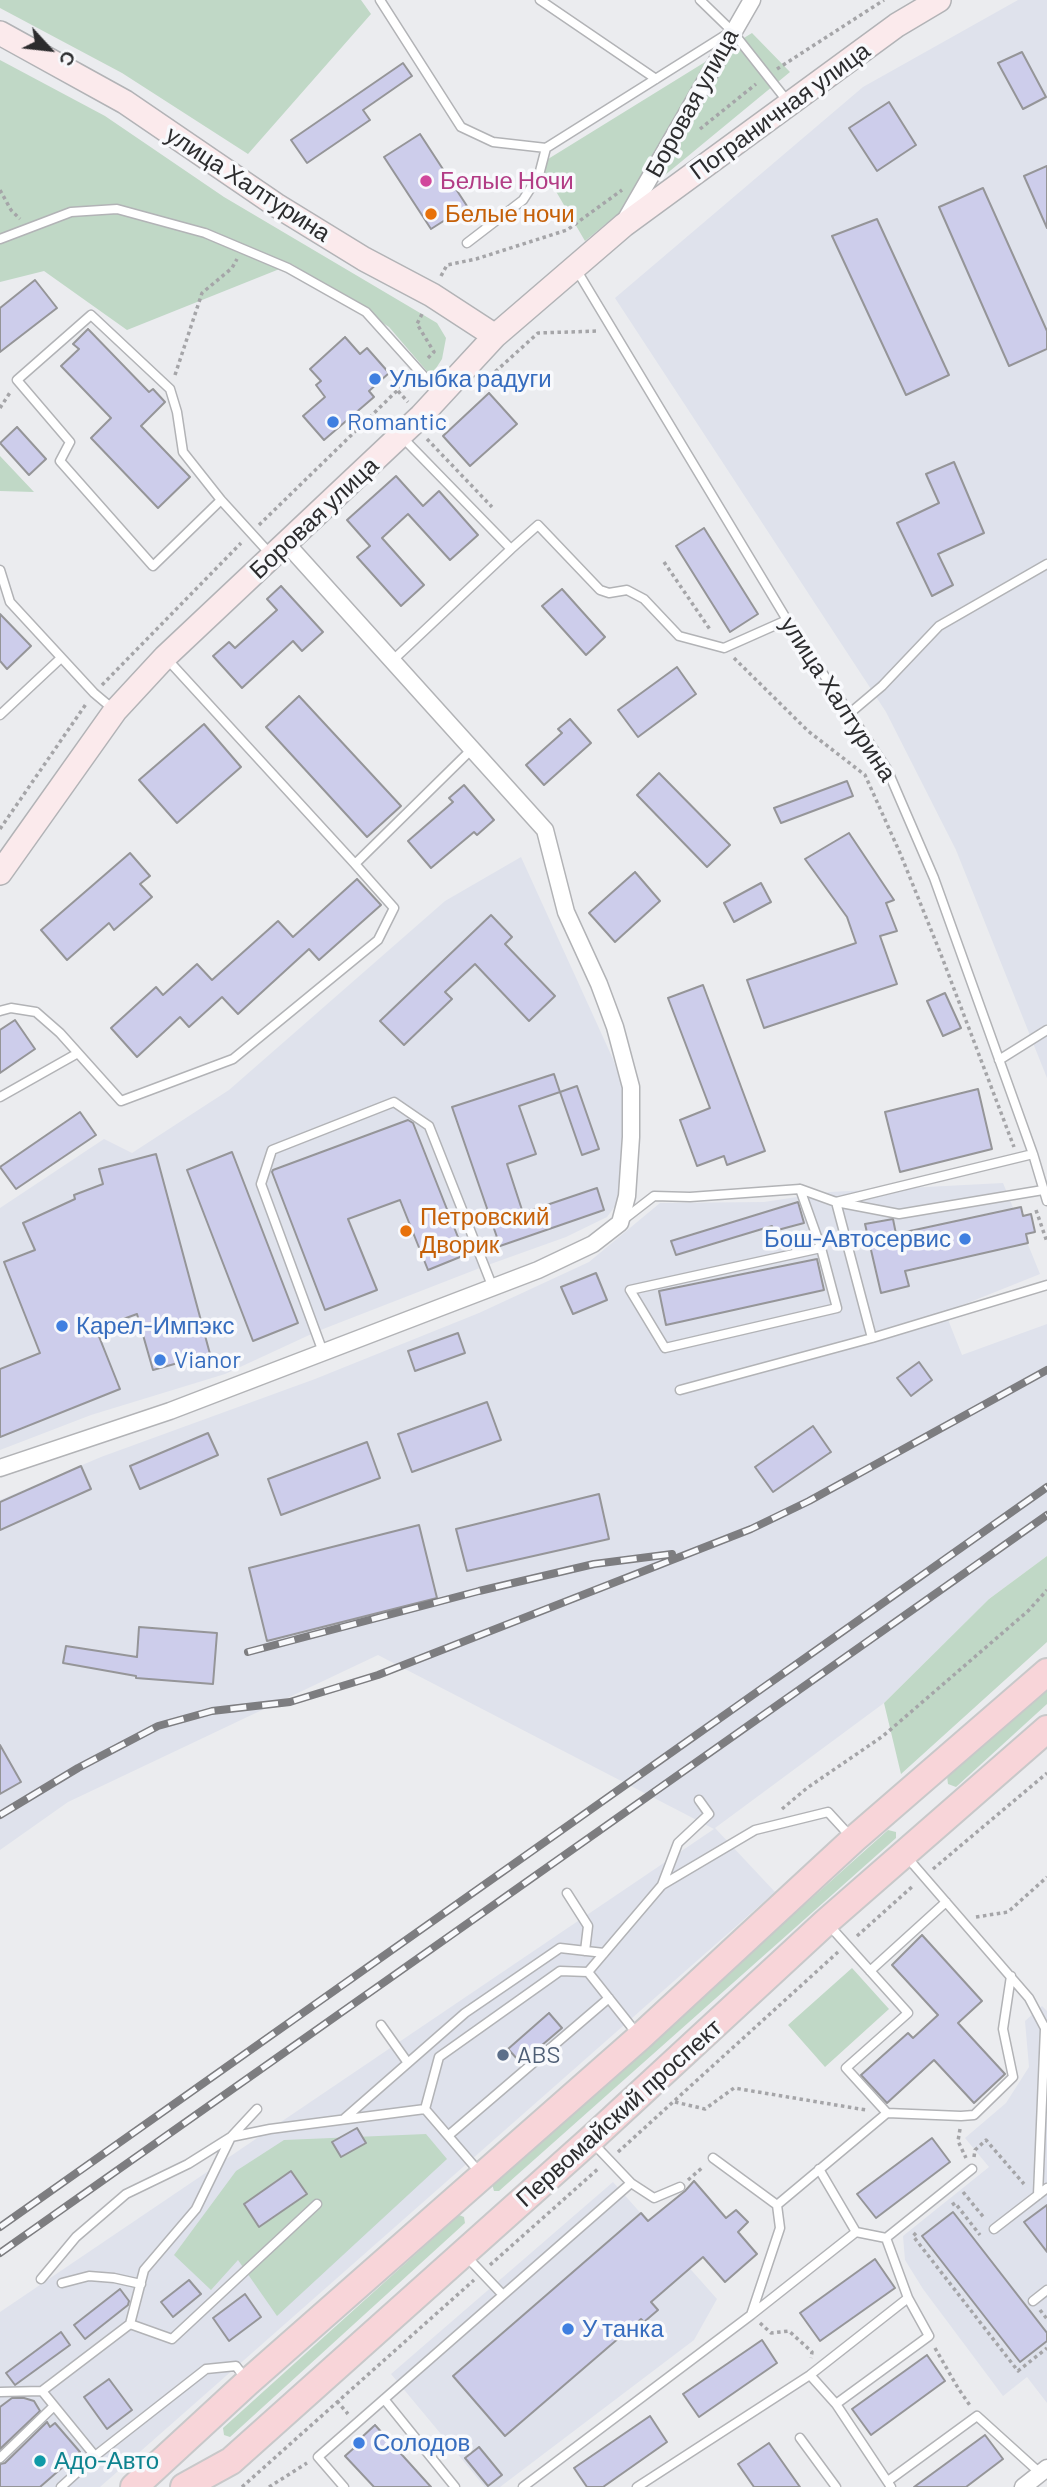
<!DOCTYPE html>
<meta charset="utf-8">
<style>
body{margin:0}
#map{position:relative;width:1047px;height:2487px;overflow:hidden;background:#ebecef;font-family:Barlow,sans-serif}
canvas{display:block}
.north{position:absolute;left:14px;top:14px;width:70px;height:70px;-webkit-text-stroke:5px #f8f9fc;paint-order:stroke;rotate:117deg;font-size:19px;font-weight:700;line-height:28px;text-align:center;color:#2c2c2e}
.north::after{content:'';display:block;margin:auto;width:24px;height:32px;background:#2c2c2e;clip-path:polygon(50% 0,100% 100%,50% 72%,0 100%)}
</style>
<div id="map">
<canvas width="1047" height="2487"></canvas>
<div class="north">С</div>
</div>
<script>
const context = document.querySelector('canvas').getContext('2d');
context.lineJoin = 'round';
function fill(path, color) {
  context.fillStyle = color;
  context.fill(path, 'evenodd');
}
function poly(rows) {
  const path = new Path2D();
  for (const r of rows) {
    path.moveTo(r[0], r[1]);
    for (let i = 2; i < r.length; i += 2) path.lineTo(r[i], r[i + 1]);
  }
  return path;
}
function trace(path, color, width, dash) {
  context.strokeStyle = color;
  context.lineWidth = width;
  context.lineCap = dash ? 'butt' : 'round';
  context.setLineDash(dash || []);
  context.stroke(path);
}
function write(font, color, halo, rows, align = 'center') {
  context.font = font + ' Barlow,sans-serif';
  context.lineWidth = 7;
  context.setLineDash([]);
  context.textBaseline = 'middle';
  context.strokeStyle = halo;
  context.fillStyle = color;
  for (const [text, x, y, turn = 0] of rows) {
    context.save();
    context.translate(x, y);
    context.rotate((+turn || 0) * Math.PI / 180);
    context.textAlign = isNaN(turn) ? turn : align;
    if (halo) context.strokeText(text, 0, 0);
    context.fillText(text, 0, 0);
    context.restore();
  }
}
fill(poly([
 [1018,0,1047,0,1047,1078,956,850,886,712,615,298,863,87],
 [521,857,613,1059,625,1094,619,1201,607,1217,566,1237,485,1266,318,1331,225,1374,91,1415,0,1450,0,1208,104,1139,132,1153,229,1090,445,901],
 [1003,1183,1040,1274,945,1312,962,1355,1047,1324,1047,1556,989,1599,884,1703,715,1828,775,1892,100,2487,0,2487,0,2312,714,1829,378,1655,68,1802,0,1850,0,1500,101,1457,315,1379,479,1313,589,1262,660,1203,764,1202,830,1192],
 [1042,2006,1047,2011,1047,2403,1027,2377,1003,2396,923,2289,905,2260,903,2236,989,2167,965,2138,1006,2103,1029,2067,1025,2021],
 [613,2182,717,2299,694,2340,500,2487,485,2487,391,2374]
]), '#dfe2ec');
fill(poly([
 [0,0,361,0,371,14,248,154,122,73,0,8],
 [752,33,790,72,585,241,540,164],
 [0,60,105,116,224,197,437,323,446,338,442,359,431,376,389,327,292,264,127,330,44,271,0,282],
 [0,456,34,492,0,491],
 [1047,1556,1047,1642,901,1774,884,1703,989,1599],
 [1047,1685,1047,1704,956,1787,948,1784,947,1776],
 [888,1830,896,1832,896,1838,499,2191,494,2191,492,2184],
 [852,1968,889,2009,825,2067,788,2025],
 [426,2134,447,2159,277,2316,238,2260,211,2290,174,2255,236,2171,284,2140],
 [459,2215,464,2217,465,2223,230,2437,224,2435,223,2428]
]), '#c0d8c6');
const building = poly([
 [1022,52,1046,97,1023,109,998,63,1022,52],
 [403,63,412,76,363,110,370,120,307,163,291,140,403,63],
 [889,102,916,145,877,171,849,128,889,102],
 [420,134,467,206,431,229,384,157,420,134],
 [1047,166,1047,228,1024,176,1047,166],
 [983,188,1047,331,1047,349,1009,366,939,207,983,188],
 [877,219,949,375,906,395,832,236,877,219],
 [35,280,57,308,0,352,0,308,35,280],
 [88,329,149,392,153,389,165,402,141,426,190,477,158,508,91,438,111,418,61,366,79,349,73,344,88,329],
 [345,337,360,354,367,348,389,373,369,391,374,397,324,440,303,416,325,397,316,385,321,381,310,369,345,337],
 [489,393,517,424,470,466,443,436,489,393],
 [17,427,46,459,29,475,0,443,17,427],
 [954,462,984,533,938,554,953,585,932,596,897,523,939,503,926,474,954,462],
 [396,476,423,506,439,491,478,535,450,560,408,514,382,538,424,585,401,606,357,557,370,546,347,520,396,476],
 [704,528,758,614,730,632,676,546,704,528],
 [281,586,323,632,302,651,293,641,242,688,213,656,229,642,235,648,277,610,267,599,281,586],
 [562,589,605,637,586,655,542,606,562,589],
 [0,614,31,646,7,669,0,661,0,614],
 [677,667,696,694,638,737,618,710,677,667],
 [299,696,401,806,367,837,266,727,299,696],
 [570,719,591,743,544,785,526,765,562,733,558,729,570,719],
 [204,724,241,767,177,823,139,780,204,724],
 [659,773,730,845,707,867,637,795,659,773],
 [847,781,853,796,781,823,774,808,847,781],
 [464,785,494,820,477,835,474,832,431,868,408,841,453,802,449,798,464,785],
 [849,833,894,900,886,903,897,931,880,936,897,984,764,1028,747,980,856,943,847,917,805,859,849,833],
 [130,853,150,876,140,884,152,897,114,930,109,923,67,960,41,930,130,853],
 [635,872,660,901,615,942,589,913,635,872],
 [357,879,381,905,319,960,309,949,238,1014,222,997,189,1027,180,1017,137,1057,111,1028,156,987,163,995,197,964,212,980,278,921,293,937,357,879],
 [761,883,771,902,734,922,724,903,761,883],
 [491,915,512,937,505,944,555,996,529,1021,475,964,445,992,452,999,404,1045,380,1021,491,915],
 [703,985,765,1151,727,1165,724,1156,697,1166,680,1120,710,1108,668,998,703,985],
 [945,993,961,1028,943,1036,927,1001,945,993],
 [15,1020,35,1049,0,1073,0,1030,15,1020],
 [554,1074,560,1092,519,1106,536,1154,507,1164,523,1213,597,1188,604,1210,500,1246,452,1107,554,1074],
 [577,1086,599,1149,582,1155,560,1092,577,1086],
 [978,1089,992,1149,900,1172,885,1112,978,1089],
 [80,1112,96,1135,16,1189,0,1167,80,1112],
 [408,1120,413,1123,465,1255,428,1270,400,1200,348,1219,377,1290,325,1310,272,1172,273,1170,408,1120],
 [232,1152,298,1323,253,1341,187,1170,232,1152],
 [156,1154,210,1354,153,1370,137,1314,96,1329,120,1389,0,1437,0,1369,40,1353,4,1262,35,1250,23,1223,75,1199,74,1195,103,1184,99,1169,156,1154],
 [798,1202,804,1223,774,1231,772,1226,676,1255,671,1241,798,1202],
 [1021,1207,1023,1216,1031,1214,1035,1232,1026,1234,1028,1243,905,1271,909,1286,881,1293,865,1224,893,1219,896,1234,1021,1207],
 [817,1259,824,1290,666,1325,659,1291,817,1259],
 [596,1273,607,1300,573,1314,561,1287,596,1273],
 [458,1333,465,1353,415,1371,408,1351,458,1333],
 [919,1362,932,1380,911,1396,897,1378,919,1362],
 [487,1402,501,1440,412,1472,398,1434,487,1402],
 [813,1426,831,1452,773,1492,755,1467,813,1426],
 [208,1433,218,1455,140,1489,130,1466,208,1433],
 [367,1442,380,1478,281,1515,268,1479,367,1442],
 [81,1466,91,1489,0,1530,0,1502,81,1466],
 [599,1494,609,1539,467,1571,456,1529,599,1494],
 [419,1525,437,1598,267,1641,249,1568,419,1525],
 [139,1627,217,1633,213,1684,136,1678,136,1676,63,1663,66,1646,137,1657,139,1627],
 [0,1745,21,1782,0,1794,0,1745],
 [922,1935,982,2001,958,2023,1005,2074,974,2103,934,2060,887,2103,861,2075,908,2033,913,2038,938,2015,892,1965,922,1935],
 [549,2013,562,2028,521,2063,508,2049,549,2013],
 [357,2128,366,2143,341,2157,332,2142,357,2128],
 [932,2138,950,2162,876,2218,857,2194,932,2138],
 [291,2171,307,2194,259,2227,244,2204,291,2171],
 [694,2181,726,2218,736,2210,748,2222,738,2232,757,2254,725,2282,703,2257,651,2302,658,2310,644,2322,641,2319,505,2436,453,2376,641,2213,648,2221,685,2191,694,2181],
 [1047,2205,1047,2252,1024,2222,1047,2205],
 [953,2212,1047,2333,1047,2341,1020,2362,922,2236,953,2212],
 [875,2259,895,2288,820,2341,800,2313,875,2259],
 [189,2280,201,2294,173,2317,161,2302,189,2280],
 [120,2289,129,2301,128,2305,85,2339,74,2325,120,2289],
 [245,2294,261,2317,229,2341,213,2318,245,2294],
 [61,2332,70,2345,15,2385,6,2373,61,2332],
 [762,2340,777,2363,699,2417,683,2394,762,2340],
 [927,2355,945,2381,871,2435,852,2409,927,2355],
 [109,2379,132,2410,107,2429,84,2397,109,2379],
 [12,2398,24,2398,34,2401,40,2411,0,2449,0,2407,12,2398],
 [650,2416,667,2442,603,2487,587,2487,574,2468,650,2416],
 [47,2422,50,2427,55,2423,80,2452,40,2487,0,2487,0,2464,5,2463,47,2422],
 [375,2425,431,2487,374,2487,345,2456,364,2439,362,2437,375,2425],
 [985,2435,1003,2459,966,2487,914,2487,985,2435],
 [769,2443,800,2487,754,2487,738,2464,769,2443],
 [479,2447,502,2475,488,2486,465,2458,479,2447]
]);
fill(building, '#cdcdeb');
trace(building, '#959598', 2);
const lane = poly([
 [380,0,461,127,493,142,546,148,732,31,788,102],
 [540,0,656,79],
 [700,0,732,31],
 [0,239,71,212,117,209,205,233,288,268,366,312,438,392],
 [467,243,523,200,539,175,546,148],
 [576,269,787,620,887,769,934,878,1033,1154,1047,1201],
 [401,436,511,549,538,525,600,590,609,593,627,590,644,599,679,636,724,648,787,620],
 [221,500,153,566,60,461,70,442,17,380,91,315,170,389,177,412,183,452,221,500,272,556],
 [0,570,10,602,94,693,113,709],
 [167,659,355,864,471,750],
 [392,661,511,549],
 [850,713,882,686,939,626,1047,564],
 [0,715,61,658],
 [0,1011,11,1008,36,1012,60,1033,121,1101,233,1059,378,940,394,908,355,864],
 [999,1060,1047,1030],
 [0,1097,78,1053],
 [800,1189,821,1248,837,1308,665,1348,630,1290,821,1248],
 [623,1220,654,1196,690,1197,800,1189,836,1202,899,1214,1043,1190],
 [872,1338,836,1202,1033,1154],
 [323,1352,261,1184,272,1150,394,1102,429,1126,493,1288],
 [680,1390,872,1338,1047,1285],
 [906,1856,1029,1998,1047,2032],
 [662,1885,678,1843,709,1814,699,1800],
 [567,1893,588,1926,585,1951],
 [828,1924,908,2013,846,2068,887,2113],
 [870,1971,946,1902],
 [588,1972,662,1885,755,1830,828,1812,851,1837],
 [381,2025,408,2063],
 [425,2109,439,2057,560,1971,588,1972,638,2035],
 [345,2118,465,2013,560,1948,604,1953],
 [449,2135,609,1998],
 [592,2142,631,2183,654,2198,680,2187],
 [713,2158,777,2205,780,2228,751,2315],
 [819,2169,856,2232,886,2238],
 [1038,2195,1045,2029,1047,2028],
 [777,2205,887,2113,961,2116,974,2115,1013,2077,1003,2029,1011,1976],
 [994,2229,1047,2188],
 [886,2238,972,2169],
 [466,2256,503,2295],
 [41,2279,76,2237,126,2194,188,2164,231,2137,257,2109],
 [62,2283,89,2276,114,2278,141,2284],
 [1033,2301,1047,2290],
 [130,2324,144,2270,196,2209,231,2137,270,2129,425,2109,481,2174],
 [810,2375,836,2404,891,2487],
 [42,2391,95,2456],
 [0,2392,42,2391,130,2324,172,2339,317,2204],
 [384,2399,455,2487],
 [836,2404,929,2336,908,2298,886,2238],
 [800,2438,836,2487],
 [0,2458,54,2406],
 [888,2481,977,2416,1040,2473],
 [61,2487,95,2456,206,2369,236,2366,245,2378],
 [344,2487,318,2457,631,2183],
 [523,2487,751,2315,856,2232],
 [637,2487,810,2375,908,2298]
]);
const street = poly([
 [626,219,752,0],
 [0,1468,170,1411,538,1270,593,1244,620,1223,627,1196,631,1137,631,1087,615,1027,599,984,566,912,545,830,287,544],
 [1023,2487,1047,2468]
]);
const secondary = poly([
 [0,33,125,102,276,205,364,259,432,295,495,336],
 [0,873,115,711,165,657,421,416,495,336,624,225,897,25,939,0]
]);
const primary = poly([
 [134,2487,248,2382,640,2037,853,1840,1047,1672],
 [184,2487,231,2461,590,2140,826,1922,1047,1729]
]);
trace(lane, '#b2b3b6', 11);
trace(street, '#b2b3b6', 19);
trace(secondary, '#b2b3b6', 26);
trace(primary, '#c8c8c9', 30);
trace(poly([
 [777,69,884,0],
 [700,129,756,84],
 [0,190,11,210,20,219],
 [441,276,447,265,476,259,567,230,622,190],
 [422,314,417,324,434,352,426,360],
 [175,375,202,293,232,268,237,259],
 [485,381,538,333,599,331],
 [398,391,408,402],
 [0,408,11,391],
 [427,439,492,507],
 [259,525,409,379],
 [664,562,711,631],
 [734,658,808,731,865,775,900,853,940,952,1014,1147],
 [102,685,241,543],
 [0,829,86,704],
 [1036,1210,1047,1242],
 [782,1809,807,1788,883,1736,1028,1611,1047,1590],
 [933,1869,1047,1773],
 [976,1917,1008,1912,1047,1877],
 [857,1936,914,1885],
 [675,2102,705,2109,734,2088,866,2110],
 [960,2129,958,2141,966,2158],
 [618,2152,838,1952],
 [974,2157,975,2150,986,2140,1024,2184],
 [688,2180,703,2167],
 [963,2192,985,2219],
 [952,2205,955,2203,980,2235],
 [916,2233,913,2236,1018,2371,1047,2348],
 [490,2265,599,2168],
 [1040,2310,1047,2319],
 [760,2323,771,2333,789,2331,812,2352,811,2358],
 [935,2348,958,2388,971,2407],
 [337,2401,348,2414],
 [242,2487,474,2280],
 [269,2487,307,2463]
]), '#a5a5a8', 3.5, [3.5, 3.5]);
trace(lane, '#fff', 8);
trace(street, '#fff', 16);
trace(secondary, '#fbeaec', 23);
trace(primary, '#f8d5d9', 26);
const rail = poly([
 [248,1652,479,1591,594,1564,672,1554],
 [0,1815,78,1768,158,1726,212,1711,290,1702,378,1675,751,1529,809,1501,1047,1370],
 [0,2227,1047,1487],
 [0,2253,1047,1515]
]);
trace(rail, '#7d7d80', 8);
trace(rail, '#f8f9fc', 5, [16]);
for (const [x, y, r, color] of [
 [426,181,7,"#d1479c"],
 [431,214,7,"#e8710a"],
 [375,379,7,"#3f7fe0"],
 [333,422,7,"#3f7fe0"],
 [406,1231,7,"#e8710a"],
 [965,1239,7,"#3f7fe0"],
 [62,1326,7,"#3f7fe0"],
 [160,1360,7,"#3f7fe0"],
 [503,2055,7,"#5c6f8a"],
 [568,2329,7,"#3f7fe0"],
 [359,2443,7,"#3f7fe0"],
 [40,2461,7,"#0f9aa8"]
]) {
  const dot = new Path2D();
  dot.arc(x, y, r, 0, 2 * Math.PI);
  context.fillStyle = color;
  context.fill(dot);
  trace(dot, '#f8f9fc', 2.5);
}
write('24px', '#2c2c2e', '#f8f9fc', [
 ["Боровая улица",692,103,-61],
 ["Пограничная улица",780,111,-36],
 ["улица Халтурина",248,184,33],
 ["Боровая улица",314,518,-43],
 ["улица Халтурина",838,699,57],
 ["Первомайский проспект",619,2113,-42]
]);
write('24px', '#b23c85', '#f8f9fc', [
 ["Белые Ночи",440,181]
], 'left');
write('24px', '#c56008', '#f8f9fc', [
 ["Белые ночи",445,214],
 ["Петровский",420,1217],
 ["Дворик",420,1245]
], 'left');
write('24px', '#366cbe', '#f8f9fc', [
 ["Улыбка радуги",389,379],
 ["Romantic",347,422],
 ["Бош-Автосервис",951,1239,"right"],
 ["Карел-Импэкс",76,1326],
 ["Vianor",174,1360],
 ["У танка",582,2329],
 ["Солодов",373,2443]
], 'left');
write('24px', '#4e5e75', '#f8f9fc', [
 ["ABS",517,2055]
], 'left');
write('24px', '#0d838f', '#f8f9fc', [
 ["Адо-Авто",54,2461]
], 'left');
</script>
